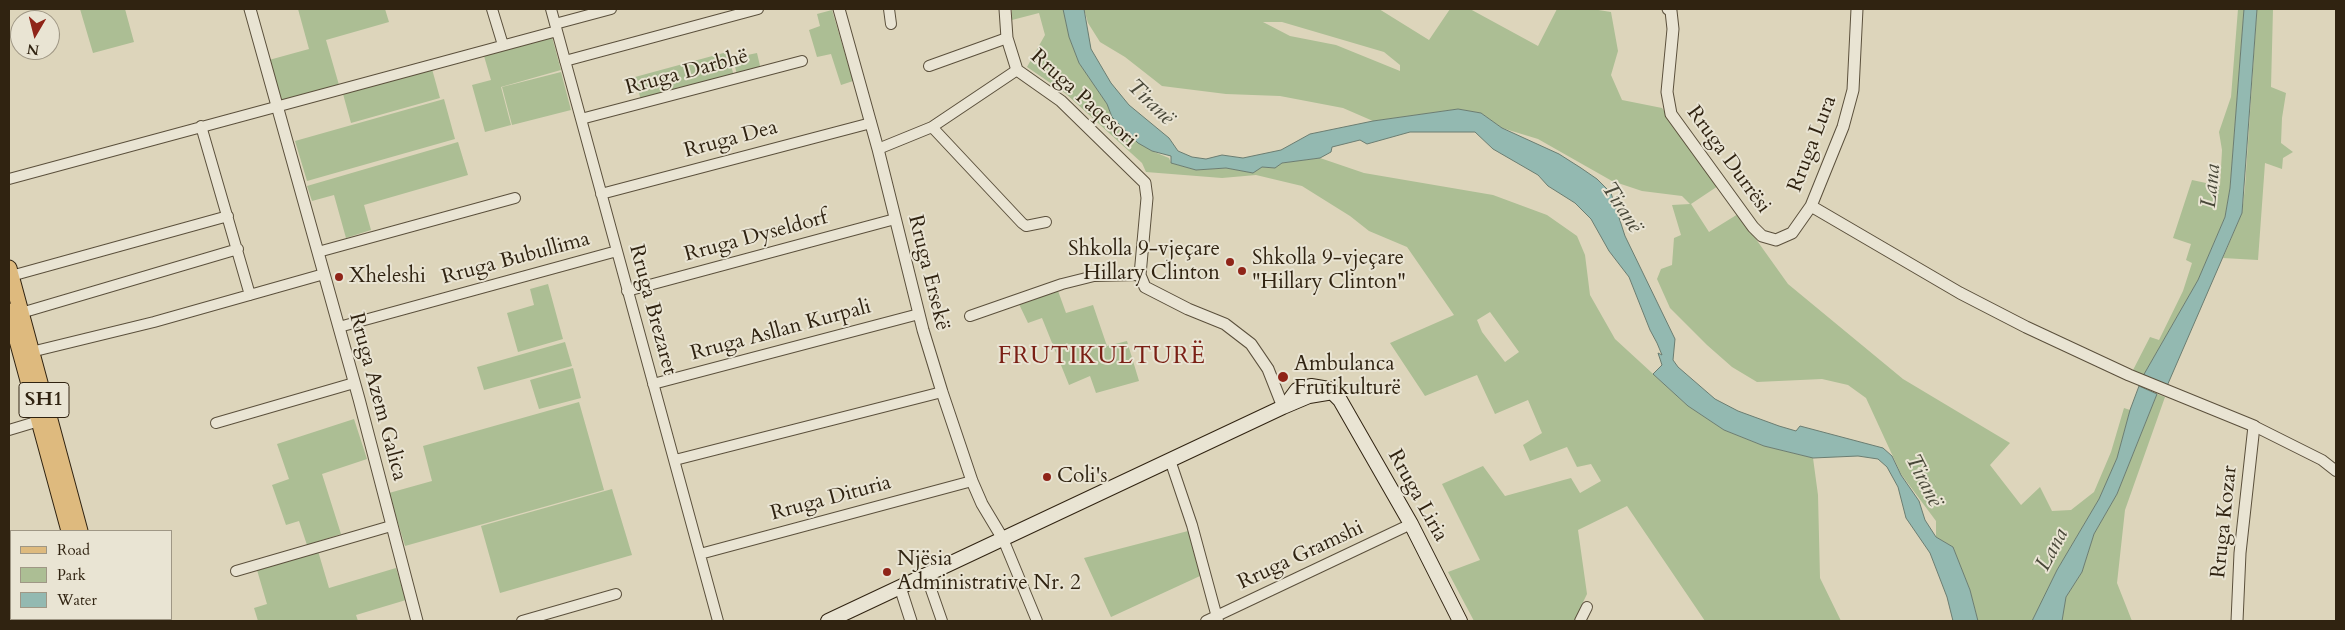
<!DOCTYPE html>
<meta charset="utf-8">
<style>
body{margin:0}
#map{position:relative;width:2345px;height:630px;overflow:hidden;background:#ddd5bb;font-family:Cardo,serif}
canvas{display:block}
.frame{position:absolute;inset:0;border:10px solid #302311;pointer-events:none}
.legend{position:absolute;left:10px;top:530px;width:162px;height:90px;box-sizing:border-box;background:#e9e4d3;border:1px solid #9f9785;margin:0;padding:6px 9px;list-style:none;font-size:15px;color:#302311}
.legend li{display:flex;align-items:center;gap:10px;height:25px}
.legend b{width:25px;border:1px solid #9f9785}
.north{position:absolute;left:10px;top:10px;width:50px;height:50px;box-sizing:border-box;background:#e9e4d3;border:1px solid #9f9785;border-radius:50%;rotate:188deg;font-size:14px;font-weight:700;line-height:20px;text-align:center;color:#302311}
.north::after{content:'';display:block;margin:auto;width:18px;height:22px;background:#8f2418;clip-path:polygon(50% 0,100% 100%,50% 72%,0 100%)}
</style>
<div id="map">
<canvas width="2345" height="630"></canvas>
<div class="frame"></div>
<ul class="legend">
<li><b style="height:6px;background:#deba7e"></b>Road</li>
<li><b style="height:14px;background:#acbe94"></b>Park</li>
<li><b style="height:14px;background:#93b9b1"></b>Water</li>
</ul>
<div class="north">N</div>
</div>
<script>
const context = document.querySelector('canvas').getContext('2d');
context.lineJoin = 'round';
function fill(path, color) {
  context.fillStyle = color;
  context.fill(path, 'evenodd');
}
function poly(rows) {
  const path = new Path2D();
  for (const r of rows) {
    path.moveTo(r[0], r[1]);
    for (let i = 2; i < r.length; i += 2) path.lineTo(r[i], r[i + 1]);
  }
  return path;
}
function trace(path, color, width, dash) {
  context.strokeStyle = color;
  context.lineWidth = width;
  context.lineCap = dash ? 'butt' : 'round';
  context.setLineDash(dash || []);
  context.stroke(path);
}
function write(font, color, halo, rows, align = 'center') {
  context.font = font + ' Cardo,serif';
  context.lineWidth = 4;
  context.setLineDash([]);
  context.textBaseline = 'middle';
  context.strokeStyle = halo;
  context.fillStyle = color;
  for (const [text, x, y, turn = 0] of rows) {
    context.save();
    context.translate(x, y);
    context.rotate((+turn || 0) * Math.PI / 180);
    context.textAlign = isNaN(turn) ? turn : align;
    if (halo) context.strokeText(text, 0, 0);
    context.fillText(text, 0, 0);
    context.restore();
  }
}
fill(poly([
 [80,9,125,9,134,42,93,53],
 [298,9,385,9,389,22,326,40,339,85,280,102,269,60,309,49],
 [1012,9,1063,9,1069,37,1079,63,1107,104,1112,117,1129,137,1152,151,1169,158,1171,163,1196,170,1226,168,1253,173,1262,167,1274,168,1282,163,1320,158,1364,173,1493,195,1547,215,1577,236,1585,255,1590,295,1615,339,1688,406,1724,430,1764,446,1813,458,1818,495,1820,578,1841,621,1705,621,1627,506,1578,530,1587,594,1574,621,1474,621,1448,572,1480,560,1442,484,1483,466,1505,496,1571,478,1580,493,1601,481,1591,464,1577,467,1567,447,1530,461,1523,445,1542,433,1528,400,1495,414,1477,375,1425,396,1390,343,1454,315,1407,247,1369,231,1350,216,1302,186,1256,175,1222,178,1146,172,1142,163,1065,93,1027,67,1045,35,1039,13,1012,20],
 [1490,312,1519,352,1505,362,1482,332,1477,320],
 [1084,9,1379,9,1429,40,1450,9,1470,9,1538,46,1557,9,1592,9,1611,12,1618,51,1611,75,1622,100,1662,108,1718,186,1691,204,1709,232,1738,214,1788,284,1903,379,2010,443,1990,465,2021,505,2040,487,2052,511,2071,510,2094,492,2111,452,2124,408,2130,410,2117,458,2099,499,2057,570,2032,621,1978,621,1970,590,1953,547,1936,537,1936,521,1901,474,1866,398,1848,385,1822,379,1757,382,1732,367,1707,345,1670,308,1657,279,1661,269,1672,265,1674,238,1681,235,1672,205,1690,204,1682,196,1642,191,1612,181,1538,139,1502,128,1481,113,1458,109,1373,121,1343,108,1280,96,1226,94,1162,86,1125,57,1100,42,1088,23],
 [1263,22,1282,22,1384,52,1400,65,1400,71,1336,45,1290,36],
 [2238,9,2244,9,2230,188,2225,217,2198,280,2143,376,2132,372,2150,337,2159,340,2183,291,2192,263,2186,260,2191,244,2173,238,2192,180,2220,186,2222,150,2219,132,2231,97],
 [2257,9,2273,9,2271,87,2286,93,2282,118,2281,143,2293,152,2283,158,2282,169,2265,163,2258,260,2223,258,2242,213,2245,187],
 [832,10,853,81,841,85,831,54,817,57,809,30,820,26,817,14],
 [552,37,561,70,501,87,511,125,485,132,472,85,491,80,484,56],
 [727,52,734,76,641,101,635,77],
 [757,53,761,70,737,75,733,58],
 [432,69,440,98,351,123,343,94],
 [561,72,571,110,512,125,502,87],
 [444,99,455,139,307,181,295,141],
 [458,142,468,175,364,205,371,230,346,238,334,195,312,201,307,186],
 [548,284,563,339,518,352,507,313,534,305,530,289],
 [1057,288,1066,313,1093,305,1107,346,1127,341,1139,381,1096,393,1090,376,1069,385,1042,318,1028,323,1018,302],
 [565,342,572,366,484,390,477,367],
 [573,368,581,398,539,409,530,380],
 [2157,394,2165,397,2125,510,2117,583,2132,621,2062,621,2066,597,2082,572,2094,534,2117,494],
 [579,402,604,490,405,546,389,493,432,481,423,446],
 [354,419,367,459,322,474,341,534,307,545,299,521,286,525,272,485,289,479,277,444],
 [612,489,632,555,500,593,481,526],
 [1188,531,1200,576,1111,617,1084,558],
 [318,551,329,588,396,568,406,600,356,615,358,621,258,621,254,608,267,604,257,570]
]), '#acbe94');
const water = poly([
 [1063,9,1084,9,1091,49,1111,83,1129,105,1169,138,1178,151,1192,157,1206,159,1222,155,1243,158,1281,150,1310,134,1373,121,1458,109,1481,113,1502,128,1559,154,1581,168,1597,179,1611,193,1625,236,1675,339,1673,360,1678,367,1715,399,1738,411,1779,426,1796,431,1800,426,1883,448,1892,456,1901,475,1919,501,1925,520,1936,537,1953,547,1970,590,1978,621,1953,621,1947,597,1930,553,1906,518,1898,487,1887,467,1878,459,1858,456,1813,458,1764,446,1724,430,1688,406,1653,374,1662,365,1658,353,1662,355,1657,343,1650,330,1629,277,1609,251,1591,219,1575,203,1548,186,1538,175,1493,149,1475,132,1410,132,1367,144,1360,140,1332,147,1331,152,1320,158,1282,163,1275,168,1262,167,1253,173,1226,168,1196,170,1171,163,1171,156,1152,151,1138,143,1112,117,1107,104,1079,63,1069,37,1063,9],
 [2244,9,2257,9,2242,213,2167,386,2143,376,2198,280,2225,217,2230,188,2244,9],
 [2139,386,2157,394,2117,494,2094,534,2082,572,2066,597,2062,621,2032,621,2057,570,2099,499,2117,458,2130,410,2139,386]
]);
fill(water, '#93b9b1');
trace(water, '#6b7d71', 1);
const minor = poly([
 [492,9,503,45],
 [551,9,718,621],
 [889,9,891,24],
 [555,24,611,9],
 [565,61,758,9],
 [929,66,1007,38],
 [581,119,802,61],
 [201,126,250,295],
 [932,127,1022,223,1026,226,1046,222],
 [878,149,932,127,1017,70],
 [9,179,557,31],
 [601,194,871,123],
 [318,252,515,198],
 [11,276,228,216],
 [627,291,895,219],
 [21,313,238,249],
 [970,316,1062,284,1094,276,1140,275],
 [339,327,617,251],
 [31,352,154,322,324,274],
 [653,384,919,314],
 [216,423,354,383],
 [2254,426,2322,460,2336,471],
 [9,430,39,421],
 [675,460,942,392],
 [1170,460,1192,525,1218,621],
 [1003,539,1037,621],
 [700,554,972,481],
 [236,571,391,526],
 [926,575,942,621],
 [522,621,616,594],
 [1206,621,1411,524],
 [1580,621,1587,607]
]);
const tertiary = poly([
 [250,9,359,399,417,621],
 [839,9,878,149,923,330,942,392,972,481,982,504,1003,539],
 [1005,9,1007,38,1017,70,1061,101,1145,183,1147,198,1140,275,1145,287,1188,309,1225,324,1251,344,1268,369,1283,407],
 [1668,9,1671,11,1673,29,1667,92,1671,114,1753,227,1762,236,1776,240,1792,233,1811,206,1843,127,1853,90,1857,9],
 [1811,206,1960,293,2026,327,2129,375,2254,426,2240,553,2237,621],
 [900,587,911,621]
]);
const secondary = poly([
 [1286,405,1297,390,1311,386,1329,389,1340,400,1411,524,1460,621],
 [828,621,1283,407,1309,396,1333,392]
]);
const primary = poly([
 [9,268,80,531],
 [9,311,69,531],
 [93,619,93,621],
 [104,619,104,621]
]);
trace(minor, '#5b503c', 12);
trace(tertiary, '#5b503c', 13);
trace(secondary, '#302311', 16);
trace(primary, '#302311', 17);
trace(minor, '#e9e4d3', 10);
trace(tertiary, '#e9e4d3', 11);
trace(secondary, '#e9e4d3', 14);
trace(primary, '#deba7e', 15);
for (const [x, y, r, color] of [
 [1230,262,5,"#8f2418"],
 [1242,271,5,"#8f2418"],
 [339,277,5,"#8f2418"],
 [1283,377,6,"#8f2418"],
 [1047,477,5,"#8f2418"],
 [887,572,5,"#8f2418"]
]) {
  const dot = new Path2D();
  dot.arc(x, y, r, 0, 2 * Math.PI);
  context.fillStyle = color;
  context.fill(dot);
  trace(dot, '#e9e4d3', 2);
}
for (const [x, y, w] of [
 [44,400,50]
]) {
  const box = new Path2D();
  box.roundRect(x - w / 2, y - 17.5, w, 35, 4);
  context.fillStyle = '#e9e4d3';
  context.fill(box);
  trace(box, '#302311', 1);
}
write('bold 20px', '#302311', null, [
 ["SH1",44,400]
]);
write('21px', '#302311', '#e9e4d3', [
 ["Rruga Darbhë",687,73,-15],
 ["Rruga Paqesori",1083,99,42],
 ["Rruga Dea",731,140,-15],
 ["Rruga Lura",1813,144,-69],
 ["Rruga Durrësi",1728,160,54],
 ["Rruga Dyseldorf",756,237,-15],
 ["Rruga Bubullima",516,259,-15],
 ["Rruga Ersekë",928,273,76],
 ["Rruga Brezaret",652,310,75],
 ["Rruga Asllan Kurpali",781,331,-15],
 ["Rruga Azem Galica",377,397,75],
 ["Rruga Liria",1417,496,61],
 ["Rruga Dituria",831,499,-15],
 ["Rruga Kozar",2225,522,-84],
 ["Rruga Gramshi",1301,556,-25]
]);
write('21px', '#302311', '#e9e4d3', [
 ["Shkolla 9-vjeçare",1220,250,"right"],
 ["Hillary Clinton",1220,274,"right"],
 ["Shkolla 9-vjeçare",1252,259],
 ["\"Hillary Clinton\"",1252,283],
 ["Xheleshi",349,277],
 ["Ambulanca",1294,365],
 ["Frutikulturë",1294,389],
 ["Coli's",1057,477],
 ["Njësia",897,560],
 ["Administrative Nr. 2",897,584]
], 'left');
write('italic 22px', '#494839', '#e9e4d3', [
 ["Tiranë",1150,103,44],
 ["Lana",2212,186,-84],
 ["Tiranë",1621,208,57],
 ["Tiranë",1923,481,63],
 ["Lana",2053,550,-62]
]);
context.letterSpacing = '1px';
write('24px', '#7a1f14', '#e9e4d3', [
 ["FRUTIKULTURË",1102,357]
]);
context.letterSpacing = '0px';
</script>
